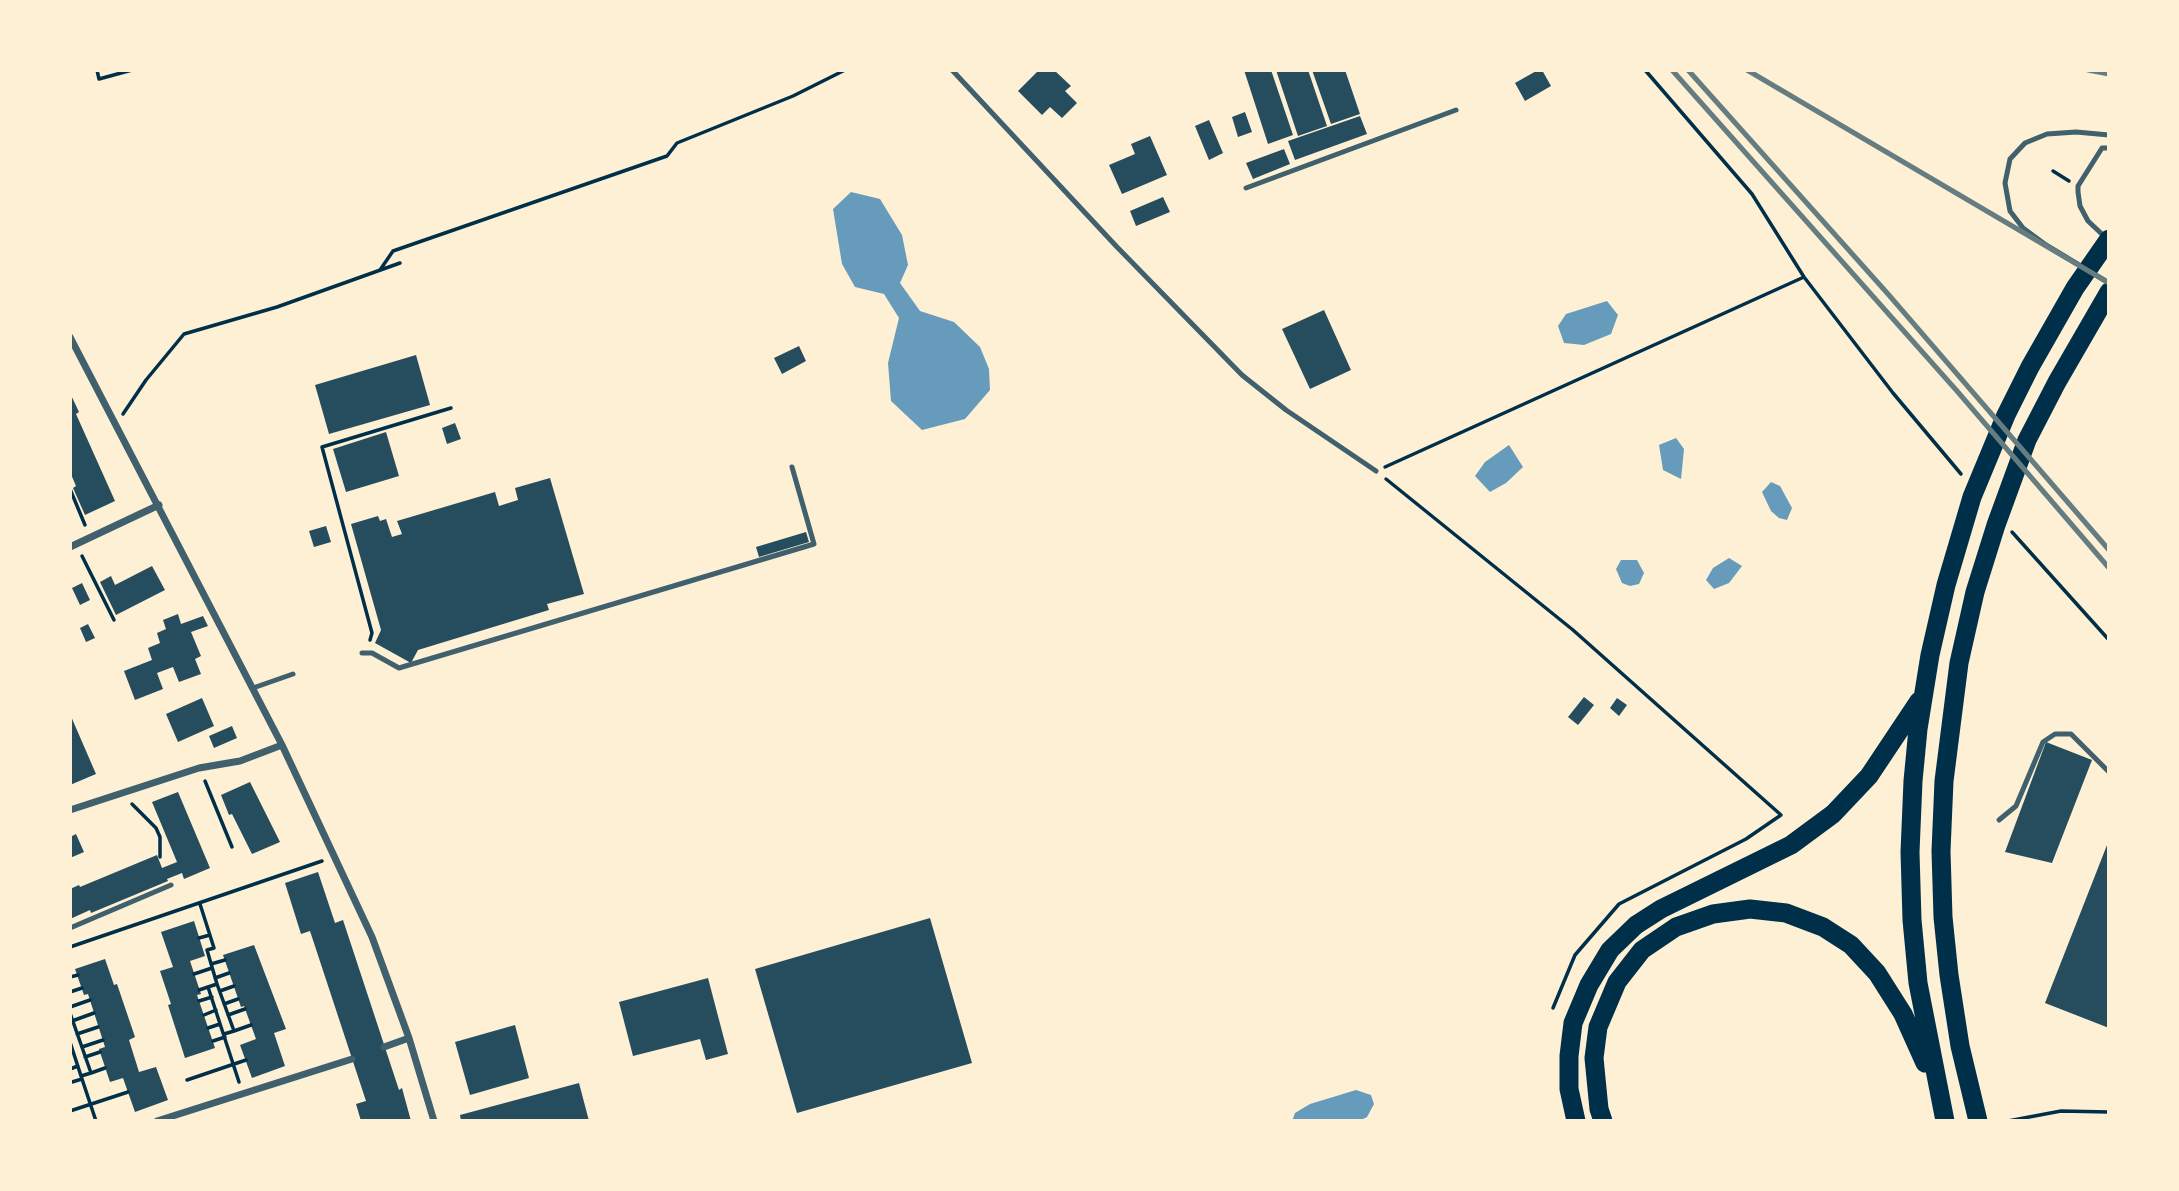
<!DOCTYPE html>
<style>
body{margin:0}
#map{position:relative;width:2179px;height:1191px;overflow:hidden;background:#fdf0d5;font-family:"DejaVu Sans",sans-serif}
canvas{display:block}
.frame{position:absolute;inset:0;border:72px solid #fdf0d5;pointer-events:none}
</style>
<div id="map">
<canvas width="2179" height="1191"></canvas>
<div class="frame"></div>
</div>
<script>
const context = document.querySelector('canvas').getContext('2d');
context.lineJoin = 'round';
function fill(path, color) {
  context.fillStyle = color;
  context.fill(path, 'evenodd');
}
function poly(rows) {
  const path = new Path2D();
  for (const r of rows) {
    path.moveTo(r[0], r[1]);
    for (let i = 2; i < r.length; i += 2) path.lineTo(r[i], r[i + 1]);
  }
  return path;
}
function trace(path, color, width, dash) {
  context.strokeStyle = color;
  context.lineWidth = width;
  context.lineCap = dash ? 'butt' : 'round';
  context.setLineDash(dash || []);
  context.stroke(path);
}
fill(poly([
 [851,192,880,199,902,235,908,265,900,283,920,311,954,322,980,347,989,369,990,390,965,419,922,430,891,401,888,363,899,318,884,294,855,287,842,264,833,209],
 [1607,301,1618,315,1611,334,1584,345,1564,343,1558,326,1566,314],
 [1676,438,1684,449,1681,479,1663,470,1659,445],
 [1509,445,1523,467,1506,483,1490,492,1475,476,1485,462],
 [1771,482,1780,486,1792,508,1787,520,1779,518,1771,511,1762,492],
 [1729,558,1742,566,1729,583,1714,589,1706,580,1713,568],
 [1621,560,1637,560,1644,573,1639,584,1630,586,1622,583,1616,569],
 [1356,1090,1371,1095,1374,1104,1367,1117,1359,1121,1292,1121,1295,1113,1310,1104]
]), '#669bbc');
fill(poly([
 [1039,70,1054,70,1071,86,1065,91,1077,103,1062,118,1050,107,1042,115,1018,91],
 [1244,70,1271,70,1293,135,1268,144],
 [1276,70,1308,70,1327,126,1298,136],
 [1312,70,1345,70,1360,114,1331,124],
 [1538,70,1542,70,1551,86,1525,101,1515,83],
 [1245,112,1252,132,1238,137,1232,117],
 [1360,116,1367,134,1295,160,1288,141],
 [1209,120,1223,153,1209,160,1195,126],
 [1150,136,1167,175,1122,194,1109,165,1135,154,1131,144],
 [1284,149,1290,164,1253,179,1246,163],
 [1163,197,1170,212,1136,226,1130,211],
 [1324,310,1351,370,1310,389,1282,329],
 [799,346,806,361,782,374,774,358],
 [416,355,430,405,329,434,315,385],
 [70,393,79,412,76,414,115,501,85,515,73,488,76,486,70,472],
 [455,423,461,439,447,444,442,428],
 [386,432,399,476,346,492,333,449],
 [550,478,584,594,547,604,549,610,418,650,411,663,375,643,381,630,351,524,378,516,380,521,386,519,392,537,402,534,397,521,495,492,499,506,518,500,515,488],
 [326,526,331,542,314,547,309,531],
 [806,532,809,542,759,557,756,547],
 [152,566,165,590,116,615,100,582,111,576,115,585],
 [82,583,90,600,80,605,72,588],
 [178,614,181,624,203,616,208,626,191,632,201,656,195,659,201,674,179,682,173,667,157,673,163,689,135,700,124,671,152,660,148,648,160,643,157,633,166,629,163,620],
 [88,624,95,638,86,642,80,628],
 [1584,697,1594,705,1578,725,1568,717],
 [202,698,214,726,178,742,166,714],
 [1617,698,1627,705,1619,716,1610,708],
 [70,714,96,774,70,785],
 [232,726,237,738,214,748,209,736],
 [2046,742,2092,760,2052,863,2005,852],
 [250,782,280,842,252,854,232,814,229,815,221,795],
 [178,792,210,868,184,879,182,873,167,879,168,881,91,913,90,910,70,919,70,889,79,885,80,887,157,855,162,868,177,862,152,802],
 [76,834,84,852,70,858,70,837],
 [2109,840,2109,1028,2045,1003],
 [318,872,335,923,343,920,399,1090,402,1088,411,1121,361,1121,356,1104,366,1101,310,931,301,934,285,883],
 [930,918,972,1063,797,1113,755,969],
 [194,921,205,956,190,961,201,994,197,995,215,1048,185,1058,168,1005,171,1004,160,971,173,967,161,932],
 [254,945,286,1029,274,1033,285,1066,252,1078,240,1045,256,1039,244,1006,241,1007,223,955],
 [105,959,114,985,117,984,135,1037,129,1040,139,1072,156,1067,168,1100,135,1112,123,1078,110,1082,99,1049,105,1047,88,994,84,995,75,969],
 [708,978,728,1054,706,1060,700,1039,633,1056,619,1002],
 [515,1025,529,1078,470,1095,455,1042],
 [579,1083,589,1121,461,1121,460,1115]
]), '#264d5e');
trace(poly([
 [97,70,99,79,132,70],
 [1645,70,1752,194,1804,277,1893,393,1961,474],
 [2053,171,2069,181],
 [380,270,393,251,667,156,677,143,793,96,845,70],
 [123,414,146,380,184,334,277,307,400,263],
 [1385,467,1804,277],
 [1386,479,1573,630,1781,815,1746,839,1619,904,1575,955,1553,1008],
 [70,489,85,525],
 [2012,532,2109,640],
 [82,556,114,620],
 [370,640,372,633,322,447,451,408],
 [205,781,232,847],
 [132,804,156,828,160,837,160,857],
 [200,904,214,948,207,950,217,984,208,987,239,1082],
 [199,938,210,935],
 [70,947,322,861],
 [211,964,225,960],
 [194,974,212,968],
 [70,977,78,975],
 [215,978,229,973],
 [217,984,234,1031,224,1034],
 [199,990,208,987],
 [220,991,234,986],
 [70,992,82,988],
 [199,1001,212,997],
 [224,1004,238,999],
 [70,1007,90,1000],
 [70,1013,91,1073,81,1076,96,1121],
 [204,1015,216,1010],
 [228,1015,245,1009],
 [72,1021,94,1013],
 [208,1028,220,1024],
 [234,1031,251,1025],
 [77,1034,98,1027],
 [213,1041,225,1037],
 [70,1042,81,1076],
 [82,1047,103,1040],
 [85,1057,100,1052],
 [70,1069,78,1066],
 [91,1073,105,1068],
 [187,1080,246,1060],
 [72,1082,82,1079],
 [70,1111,128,1092],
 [2008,1121,2061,1111,2109,1112]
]), '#003049', 3.5);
trace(poly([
 [952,70,1117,247,1242,375,1286,410,1376,471],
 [2109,135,2076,132,2047,134,2025,143,2010,159,2005,183,2010,211,2023,228,2046,245,2109,283],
 [1246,188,1456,110],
 [2105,237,2088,221,2080,206,2078,192,2078,186,2102,148,2109,148],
 [362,653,372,653,399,668,814,544,792,467],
 [253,688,293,674],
 [1999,820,2016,806,2043,742,2055,734,2071,734,2109,772],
 [70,928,171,885]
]), '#3f606c', 5);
trace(poly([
 [70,337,282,745,372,937,409,1038,434,1121],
 [70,547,159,505],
 [70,810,199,768,240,761,282,745],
 [384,1047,409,1038],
 [157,1121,352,1059]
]), '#3f606c', 7);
trace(poly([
 [1576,1121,1569,1089,1569,1056,1573,1023,1589,985,1610,950,1636,925,1661,909,1791,845,1833,814,1869,776,1919,701],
 [1603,1121,1599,1109,1594,1058,1598,1027,1617,982,1642,950,1676,927,1713,914,1750,909,1786,913,1823,927,1851,945,1877,973,1903,1014,1925,1063],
 [1945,1121,1918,983,1912,920,1910,852,1913,781,1918,729,1930,655,1946,585,1972,497,2006,415,2030,367,2075,288,2109,239],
 [1978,1121,1960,1046,1949,975,1943,917,1941,851,1944,781,1959,663,1975,592,1996,525,2027,440,2057,382,2109,292]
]), '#003049', 19);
trace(poly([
 [1672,70,1957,391,2109,568],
 [1688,70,1888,294,2109,550],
 [1747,70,2109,283],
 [2088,70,2109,74]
]), '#657d81', 5);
</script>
